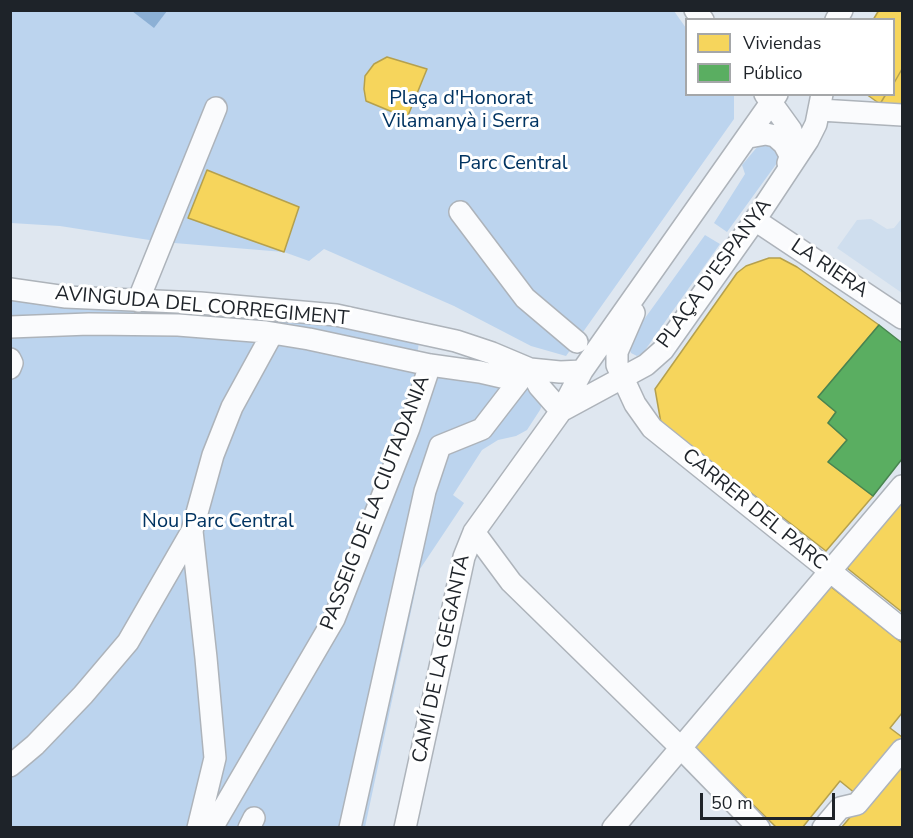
<!DOCTYPE html>
<meta charset="utf-8">
<style>
body{margin:0}
#map{position:relative;width:913px;height:838px;overflow:hidden;background:#dfe7f0;font-family:"Nunito Sans",sans-serif}
canvas{display:block}
.frame{position:absolute;inset:0;border:12px solid #1e2329;pointer-events:none}
.legend{position:absolute;left:685px;top:18px;width:210px;height:78px;box-sizing:border-box;background:#fff;border:2px solid #a5a7a9;margin:0;padding:8px 10px;list-style:none;font-size:18px;color:#1e2329}
.legend li{display:flex;align-items:center;gap:12px;height:30px}
.legend b{width:30px;border:2px solid #a5a7a9}
.scale{position:absolute;left:700px;top:793px;width:135px;height:27px;box-sizing:border-box;border:3px solid #1e2329;border-top:0;padding-left:8px;font-size:18px;line-height:21px;white-space:nowrap;color:#1e2329;-webkit-text-stroke:4px #fff;paint-order:stroke}
</style>
<div id="map">
<canvas width="913" height="838"></canvas>
<div class="frame"></div>
<ul class="legend">
<li><b style="height:16px;background:#f6d55c"></b>Viviendas</li>
<li><b style="height:16px;background:#5aae61"></b>Público</li>
</ul>
<div class="scale">50 m</div>
</div>
<script>
const context = document.querySelector('canvas').getContext('2d');
context.lineJoin = 'round';
function fill(path, color) {
  context.fillStyle = color;
  context.fill(path, 'evenodd');
}
function poly(rows) {
  const path = new Path2D();
  for (const r of rows) {
    path.moveTo(r[0], r[1]);
    for (let i = 2; i < r.length; i += 2) path.lineTo(r[i], r[i + 1]);
  }
  return path;
}
function trace(path, color, width, dash) {
  context.strokeStyle = color;
  context.lineWidth = width;
  context.lineCap = dash ? 'butt' : 'round';
  context.setLineDash(dash || []);
  context.stroke(path);
}
function write(font, color, halo, rows, align = 'center') {
  context.font = font + ' "Nunito Sans",sans-serif';
  context.lineWidth = 6;
  context.setLineDash([]);
  context.textBaseline = 'middle';
  context.strokeStyle = halo;
  context.fillStyle = color;
  for (const [text, x, y, turn = 0] of rows) {
    context.save();
    context.translate(x, y);
    context.rotate((+turn || 0) * Math.PI / 180);
    context.textAlign = isNaN(turn) ? turn : align;
    if (halo) context.strokeText(text, 0, 0);
    context.fillText(text, 0, 0);
    context.restore();
  }
}
fill(poly([
 [902,218,902,293,837,248,857,220,871,219,887,229,894,228]
]), '#cfdeee');
fill(poly([
 [10,11,674,11,686,28,686,94,734,95,734,119,566,356,531,346,454,306,324,249,309,261,284,252,162,242,60,226,11,223],
 [765,145,773,148,778,156,777,163,727,232,714,223,745,174,742,165,758,146],
 [705,235,720,244,643,353,637,356,631,353,627,343],
 [10,298,81,309,163,310,335,324,419,342,417,356,494,364,537,392,544,400,540,410,527,430,516,436,498,440,482,450,453,495,464,503,420,569,365,827,11,827]
]), '#bcd4ee');
fill(poly([
 [132,11,167,11,154,28]
]), '#8cb0d5');
const homes = poly([
 [879,10,902,10,902,69,894,83,894,20,873,20,879,10],
 [387,57,427,69,407,118,366,101,364,89,365,76,374,64,387,57],
 [902,69,902,105,880,104,886,94,894,94,894,83,902,69],
 [866,94,886,94,880,104,866,94],
 [207,170,299,207,284,252,188,218,207,170],
 [769,258,780,258,797,267,879,325,818,397,836,412,828,423,847,440,828,462,873,496,826,551,661,423,655,389,737,273,746,266,769,258],
 [902,499,902,612,847,568,902,499],
 [830,586,902,643,902,713,890,728,902,737,902,740,856,794,840,781,802,828,777,828,692,745,830,586],
 [902,756,902,828,841,828,902,756]
]);
fill(homes, '#f6d55c');
trace(homes, '#b5a04d', 1.5);
const public = poly([
 [879,325,902,343,902,459,873,496,828,462,847,440,828,423,836,412,818,397,879,325]
]);
fill(public, '#5aae61');
trace(public, '#488450', 1.5);
const minor = poly([
 [695,10,703,20],
 [836,20,842,10],
 [765,94,791,130,795,143,788,163],
 [820,110,902,115],
 [749,137,766,134,775,136,784,144,791,157],
 [460,212,525,298,577,342],
 [755,220,902,318],
 [10,289,66,297,200,303,336,315,456,341,492,353,530,369,560,372,582,371],
 [138,301,216,108],
 [634,313,617,352,617,365,635,404,652,428,902,629],
 [10,327,89,324,178,325,266,332,309,339,430,365,480,372,519,381,482,429,440,446,425,491,350,828],
 [10,359,12,363,10,368],
 [530,369,539,386,561,411],
 [561,411,646,365,663,350,755,220,808,140,816,124,822,94],
 [192,531,206,658,215,758,198,828],
 [474,532,511,582,680,747,759,828],
 [10,766,35,745,83,695,128,642,192,531,213,455,232,407,272,334],
 [212,828,334,619,409,428,430,365],
 [249,828,254,818],
 [405,828,464,557,474,532,561,411,582,371,777,94],
 [613,828,902,486],
 [823,828,840,808,857,804,902,750]
]);
trace(minor, '#adb3ba', 24);
trace(minor, '#fafbfd', 21);
write('20px', '#003361', '#fff', [
 ["Plaça d'Honorat",461,99],
 ["Vilamanyà i Serra",461,122],
 ["Parc Central",513,164],
 ["Nou Parc Central",218,522]
]);
write('20px', '#1e2329', '#fff', [
 ["LA RIERA",829,269,34],
 ["PLAÇA D'ESPANYA",715,274,-54],
 ["AVINGUDA DEL CORREGIMENT",202,307,5],
 ["PASSEIG DE LA CIUTADANIA",376,503,-69],
 ["CARRER DEL PARC",754,510,39],
 ["CAMÍ DE LA GEGANTA",442,659,-78]
]);
</script>
